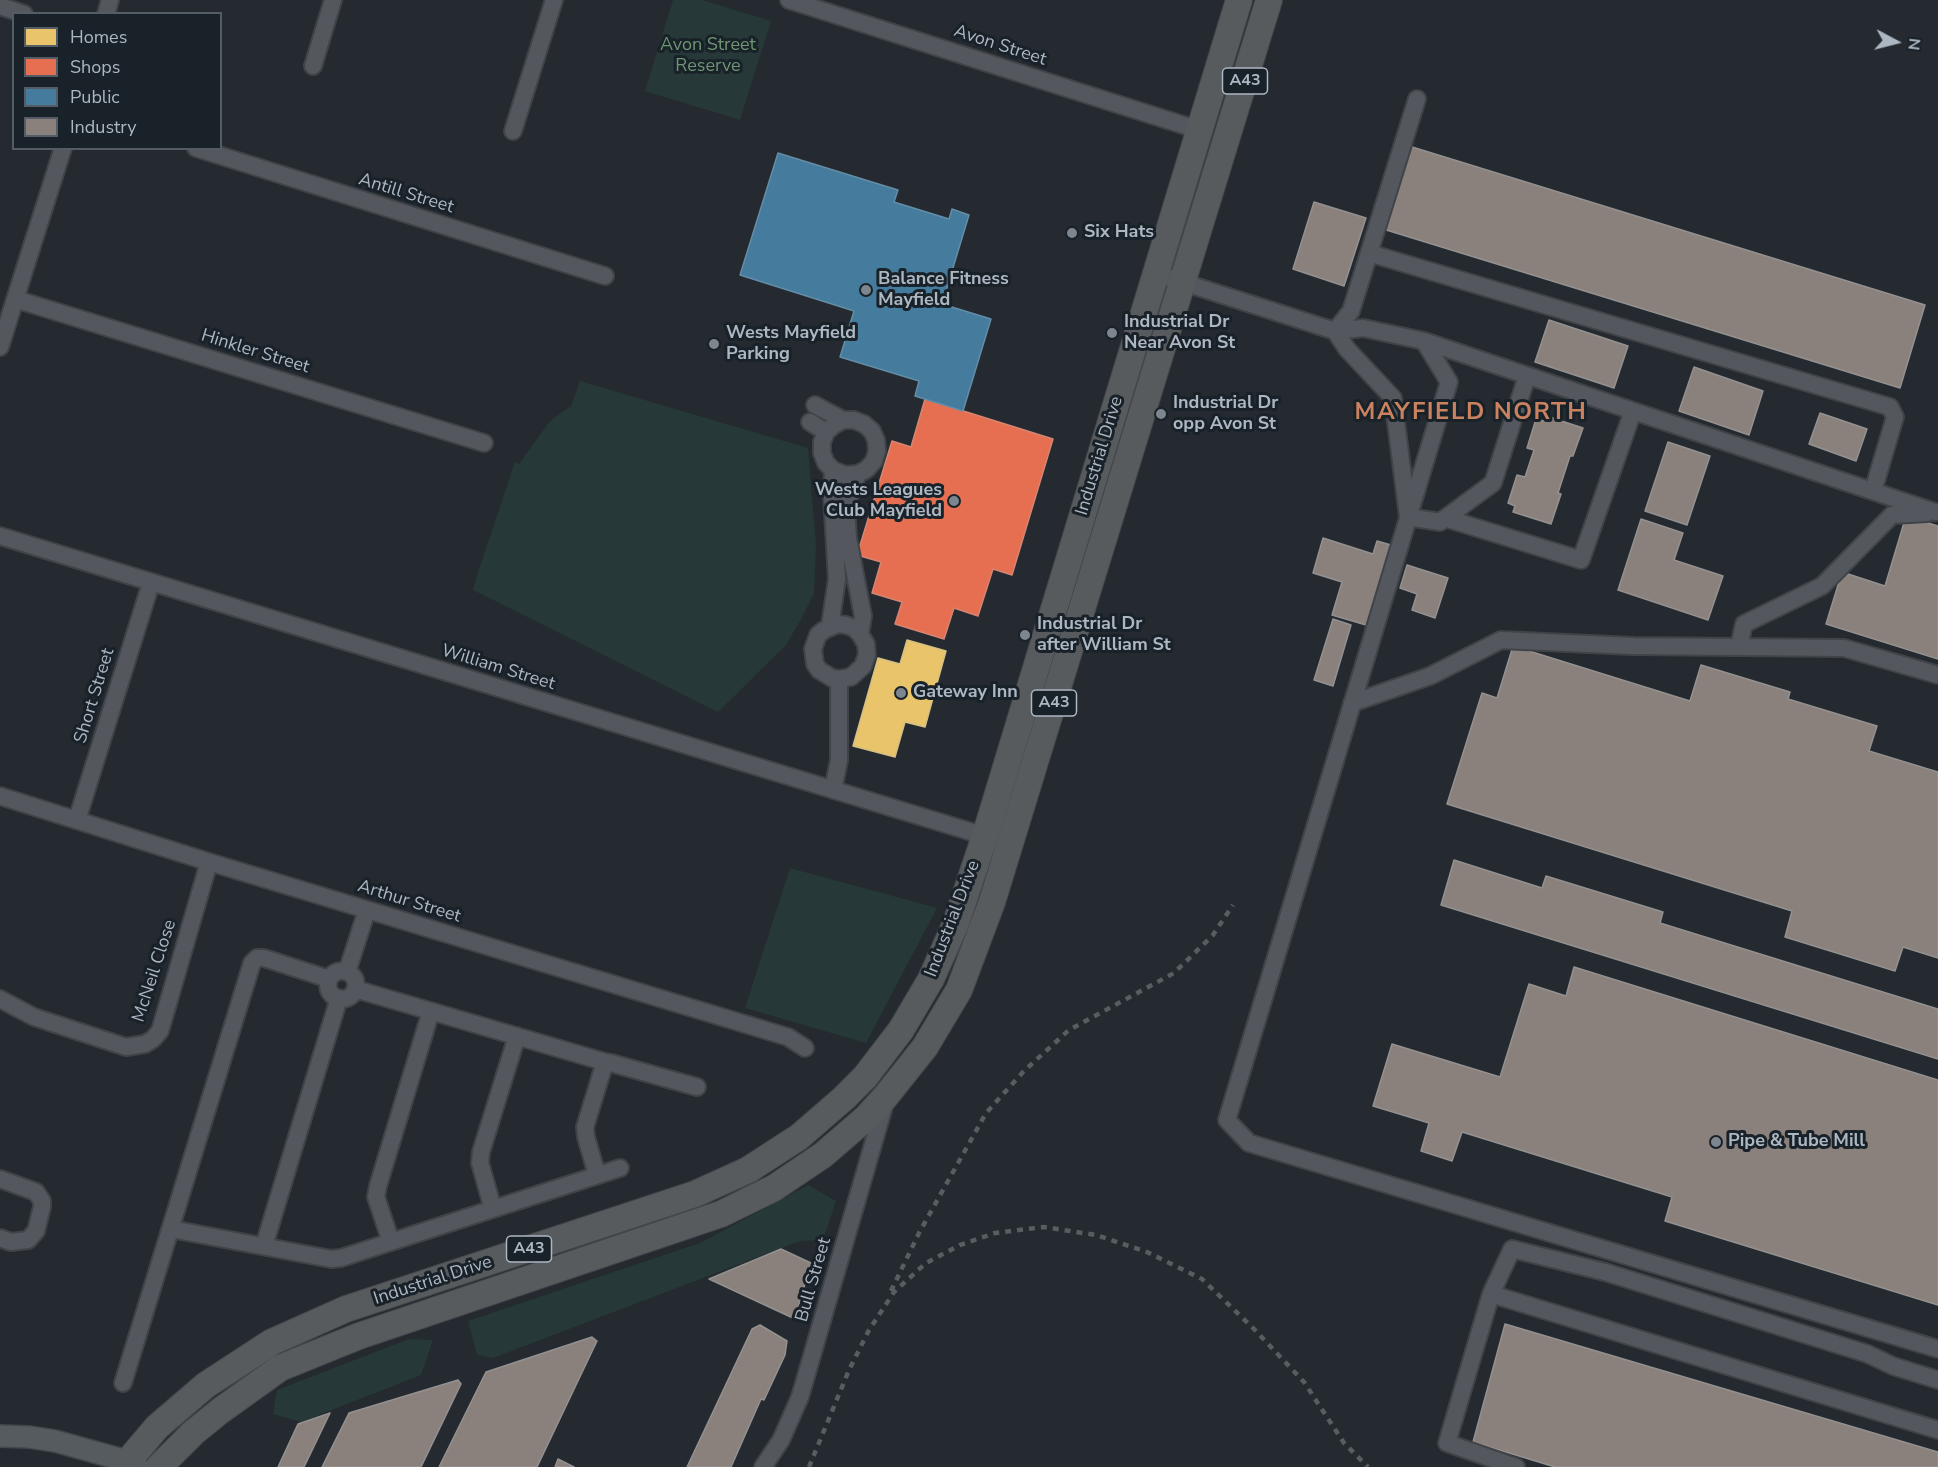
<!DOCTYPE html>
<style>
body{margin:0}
#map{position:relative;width:1938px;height:1467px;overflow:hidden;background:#242a2f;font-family:"Nunito Sans",sans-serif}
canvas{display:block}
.legend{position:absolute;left:12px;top:12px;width:210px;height:138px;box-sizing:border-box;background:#192129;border:2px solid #545d66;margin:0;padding:8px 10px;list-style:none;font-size:18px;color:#adb7c2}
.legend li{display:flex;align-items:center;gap:12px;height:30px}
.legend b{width:30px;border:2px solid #545d66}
.north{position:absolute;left:1866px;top:12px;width:60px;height:60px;-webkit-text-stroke:4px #192129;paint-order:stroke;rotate:97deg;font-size:16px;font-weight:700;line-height:24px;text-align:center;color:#adb7c2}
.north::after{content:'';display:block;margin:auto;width:21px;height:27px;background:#adb7c2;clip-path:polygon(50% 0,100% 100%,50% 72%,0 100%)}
</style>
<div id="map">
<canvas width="1938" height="1467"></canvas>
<ul class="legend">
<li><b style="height:16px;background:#e9c46a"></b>Homes</li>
<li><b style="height:16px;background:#e76f51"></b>Shops</li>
<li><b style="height:16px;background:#457b9d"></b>Public</li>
<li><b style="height:16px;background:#8a817c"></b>Industry</li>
</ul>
<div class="north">N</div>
</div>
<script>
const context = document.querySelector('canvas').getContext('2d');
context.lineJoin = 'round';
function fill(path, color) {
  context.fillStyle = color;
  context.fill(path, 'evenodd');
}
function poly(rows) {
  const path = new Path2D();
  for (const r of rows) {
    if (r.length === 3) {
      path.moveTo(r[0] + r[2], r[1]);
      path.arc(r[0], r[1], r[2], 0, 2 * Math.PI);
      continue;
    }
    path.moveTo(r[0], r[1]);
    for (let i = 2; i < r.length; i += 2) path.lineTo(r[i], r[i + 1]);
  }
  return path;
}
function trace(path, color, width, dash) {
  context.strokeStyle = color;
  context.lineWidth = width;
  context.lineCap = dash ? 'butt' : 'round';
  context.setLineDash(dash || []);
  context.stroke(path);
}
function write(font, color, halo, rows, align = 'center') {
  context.font = font + ' "Nunito Sans",sans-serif';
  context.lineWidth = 6;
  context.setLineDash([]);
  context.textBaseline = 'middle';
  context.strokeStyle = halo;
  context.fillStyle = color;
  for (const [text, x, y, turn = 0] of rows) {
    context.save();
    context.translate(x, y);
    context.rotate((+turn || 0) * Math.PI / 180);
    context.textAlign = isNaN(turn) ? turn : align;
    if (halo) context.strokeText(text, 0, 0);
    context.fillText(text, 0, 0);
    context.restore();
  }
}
fill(poly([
 [673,0,702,0,771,21,740,120,645,91],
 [580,381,808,448,816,545,814,593,801,619,786,645,718,712,473,590,478,572,515,462,519,464,547,425,554,418,571,406],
 [790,868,937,908,866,1043,745,1008],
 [808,1185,836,1201,823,1240,800,1241,493,1358,477,1355,468,1321,700,1243],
 [409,1339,433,1340,421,1375,301,1422,273,1414,277,1390]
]), '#263837');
const homes = poly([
 [907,640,946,651,925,727,905,722,895,757,853,746,878,658,900,664,907,640]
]);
fill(homes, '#e9c46a');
trace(homes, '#d7c084', 1.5);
const shops = poly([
 [925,399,1053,439,1012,575,993,569,978,616,954,608,944,639,895,624,902,602,872,593,881,562,857,555,892,441,911,447,925,399]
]);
fill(shops, '#e76f51');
trace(shops, '#d68573', 1.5);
const public = poly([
 [778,153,898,190,894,202,949,219,952,209,969,215,942,304,991,319,963,411,915,396,919,381,840,357,854,311,740,275,778,153]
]);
fill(public, '#457b9d');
trace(public, '#648da8', 1.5);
const industry = poly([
 [1409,146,1925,305,1900,388,1383,229,1409,146],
 [1314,202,1366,218,1344,286,1293,269,1314,202],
 [1549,320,1628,346,1614,388,1535,362,1549,320],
 [1694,367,1763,391,1749,435,1679,411,1694,367],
 [1820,413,1867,429,1856,461,1809,444,1820,413],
 [1546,416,1583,428,1573,456,1570,456,1558,493,1561,494,1551,524,1513,512,1515,506,1508,503,1517,475,1525,477,1534,450,1527,448,1536,419,1543,421,1546,416],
 [1668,442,1710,456,1687,525,1645,511,1668,442],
 [1906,516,1938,526,1938,659,1826,624,1842,572,1885,586,1906,516],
 [1641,519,1683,533,1674,560,1723,576,1708,620,1618,590,1641,519],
 [1323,538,1373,554,1377,541,1391,545,1366,625,1332,615,1342,582,1313,573,1323,538],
 [1407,565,1448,578,1435,618,1412,610,1417,594,1400,588,1407,565],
 [1333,619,1351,625,1333,686,1314,680,1333,619],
 [1513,646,1690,701,1701,665,1790,692,1788,699,1877,726,1869,751,1938,772,1938,958,1903,947,1895,971,1785,937,1792,911,1447,804,1482,693,1497,698,1513,646],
 [1454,860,1542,888,1546,876,1663,912,1660,923,1938,1009,1938,1059,1441,905,1454,860],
 [1574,967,1938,1080,1938,1305,1665,1221,1672,1197,1462,1132,1452,1161,1421,1151,1429,1123,1373,1106,1392,1044,1500,1077,1529,984,1566,996,1574,967],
 [781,1249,811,1263,795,1319,709,1279,781,1249],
 [1505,1324,1938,1452,1938,1467,1555,1467,1473,1442,1505,1324],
 [760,1325,787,1341,785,1355,764,1400,761,1399,731,1467,687,1467,752,1329,760,1325],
 [592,1337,597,1341,537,1467,439,1467,486,1372,592,1337],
 [458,1380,461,1384,421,1467,322,1467,349,1413,458,1380],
 [330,1413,304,1467,278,1467,298,1424,330,1413],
 [558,1459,574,1467,555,1467,558,1459]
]);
fill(industry, '#8a817c');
trace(industry, '#949191', 1.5);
const minor = poly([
 [789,0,1199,130],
 [0,6,24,14],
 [106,14,110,0],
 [313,66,333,0],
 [1417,99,1351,311,1335,331,1347,349,1393,398,1408,517,1440,522,1493,483,1527,376],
 [513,131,554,0],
 [196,148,605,276],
 [1369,253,1890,407,1895,417,1873,491],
 [1154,273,1335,331,1363,328,1424,341,1449,382,1227,1120,1249,1143,1938,1349],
 [15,299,484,443],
 [1424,341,1935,512],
 [0,347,63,148],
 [815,405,843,420],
 [810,422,826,432],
 [858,474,845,475,833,470,826,463,822,453,822,442,826,432,834,425,843,420,854,420,864,424,872,431,876,440,877,451,874,461,867,469,858,474,852,488,846,507,848,538,863,616,860,634,866,644,867,655,863,666,851,677,839,679,832,678,819,670,815,664,813,649,818,635,824,630,838,624,846,625,854,628,860,634],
 [1445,518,1581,560,1633,411],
 [0,536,985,836],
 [830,626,837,579,832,495,833,470],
 [1739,647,1744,624,1822,586,1892,515,1927,513],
 [1352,703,1430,676,1501,640,1633,646,1844,648,1938,675],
 [833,790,839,760,839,679],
 [0,796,209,862,788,1037,805,1048],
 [77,820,151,583],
 [342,985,14],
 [347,972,367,910],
 [355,989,605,1062,611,1063,697,1087],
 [0,999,34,1017,126,1047,145,1044,153,1039,160,1031,209,862],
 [597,1175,586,1137,585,1127,605,1062],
 [0,1179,36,1192,42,1201,42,1207,36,1231,28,1240,11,1242,0,1238],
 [493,1209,480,1163,481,1152,517,1036],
 [171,1229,331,1259,341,1258,620,1168],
 [391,1242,376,1197,378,1186,431,1011],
 [264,1246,339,998],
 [1491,1294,1512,1249,1605,1272,1868,1354,1893,1366,1938,1380],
 [123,1383,252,963,257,958,264,958,329,979],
 [763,1467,781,1440,800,1397,885,1103],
 [1516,1467,1447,1443,1491,1294,1938,1430]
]);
const major = poly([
 [0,1436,29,1437,55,1441,127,1461,138,1467]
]);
const highway = poly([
 [123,1467,157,1427,206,1385,272,1342,346,1309,695,1194,748,1170,799,1137,844,1098,865,1077,901,1030,931,979,956,923,985,836,1239,0],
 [159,1467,193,1433,220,1411,280,1368,359,1336,721,1214,774,1188,823,1155,867,1117,886,1096,925,1047,959,990,992,902,1269,0]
]);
trace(minor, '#404448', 20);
trace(major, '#41474c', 24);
trace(highway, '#41464b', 28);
trace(minor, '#54585e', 16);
trace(major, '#565b60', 21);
trace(highway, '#585b5e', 26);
trace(poly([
 [891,1291,919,1233,986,1113,1024,1071,1069,1030,1174,973,1213,935,1233,905],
 [809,1467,849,1370,869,1330,894,1292,926,1263,960,1245,995,1233,1044,1227,1096,1235,1147,1252,1202,1279,1253,1328,1304,1382,1344,1443,1368,1467]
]), '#575d61', 4.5, [6, 6]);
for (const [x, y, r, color] of [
 [1072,233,6,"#7d868f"],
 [866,290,6,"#7d868f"],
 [1112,333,6,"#7d868f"],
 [714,344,6,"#7d868f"],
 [1161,414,6,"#7d868f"],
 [954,501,6,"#7d868f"],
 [1025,635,6,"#7d868f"],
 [901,693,6,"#7d868f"],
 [1716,1142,6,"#7d868f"]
]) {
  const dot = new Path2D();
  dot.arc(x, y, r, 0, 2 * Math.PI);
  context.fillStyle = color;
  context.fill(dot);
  trace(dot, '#192129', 2);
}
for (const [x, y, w] of [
 [1245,81,45],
 [1054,703,45],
 [529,1249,45]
]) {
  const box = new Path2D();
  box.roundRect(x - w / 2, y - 13, w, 26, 4.5);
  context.fillStyle = '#192129';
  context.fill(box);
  trace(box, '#adb7c2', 1.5);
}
write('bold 16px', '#adb7c2', null, [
 ["A43",1245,81],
 ["A43",1054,703],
 ["A43",529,1249]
]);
write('18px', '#6f9673', '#192129', [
 ["Avon Street",708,46],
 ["Reserve",708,67]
]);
write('18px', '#adb7c2', '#192129', [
 ["Avon Street",1000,46,18],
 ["Antill Street",406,194,17],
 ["Hinkler Street",255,352,17],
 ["Industrial Drive",1100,456,-73],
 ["William Street",498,668,17],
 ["Short Street",95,696,-73],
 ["Arthur Street",409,902,17],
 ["Industrial Drive",953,919,-69],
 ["McNeil Close",155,971,-72],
 ["Bull Street",814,1280,-74],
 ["Industrial Drive",433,1281,-18]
]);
write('bold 18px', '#adb7c2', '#192129', [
 ["Six Hats",1084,233],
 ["Balance Fitness",878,280],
 ["Mayfield",878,301],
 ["Industrial Dr",1124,323],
 ["Near Avon St",1124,344],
 ["Wests Mayfield",726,334],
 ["Parking",726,355],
 ["Industrial Dr",1173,404],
 ["opp Avon St",1173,425],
 ["Wests Leagues",942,491,"right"],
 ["Club Mayfield",942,512,"right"],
 ["Industrial Dr",1037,625],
 ["after William St",1037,646],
 ["Gateway Inn",913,693],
 ["Pipe & Tube Mill",1728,1142]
], 'left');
context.letterSpacing = '1.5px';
write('bold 24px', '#cb825f', '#192129', [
 ["MAYFIELD NORTH",1471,413]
]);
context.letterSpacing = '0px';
</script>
